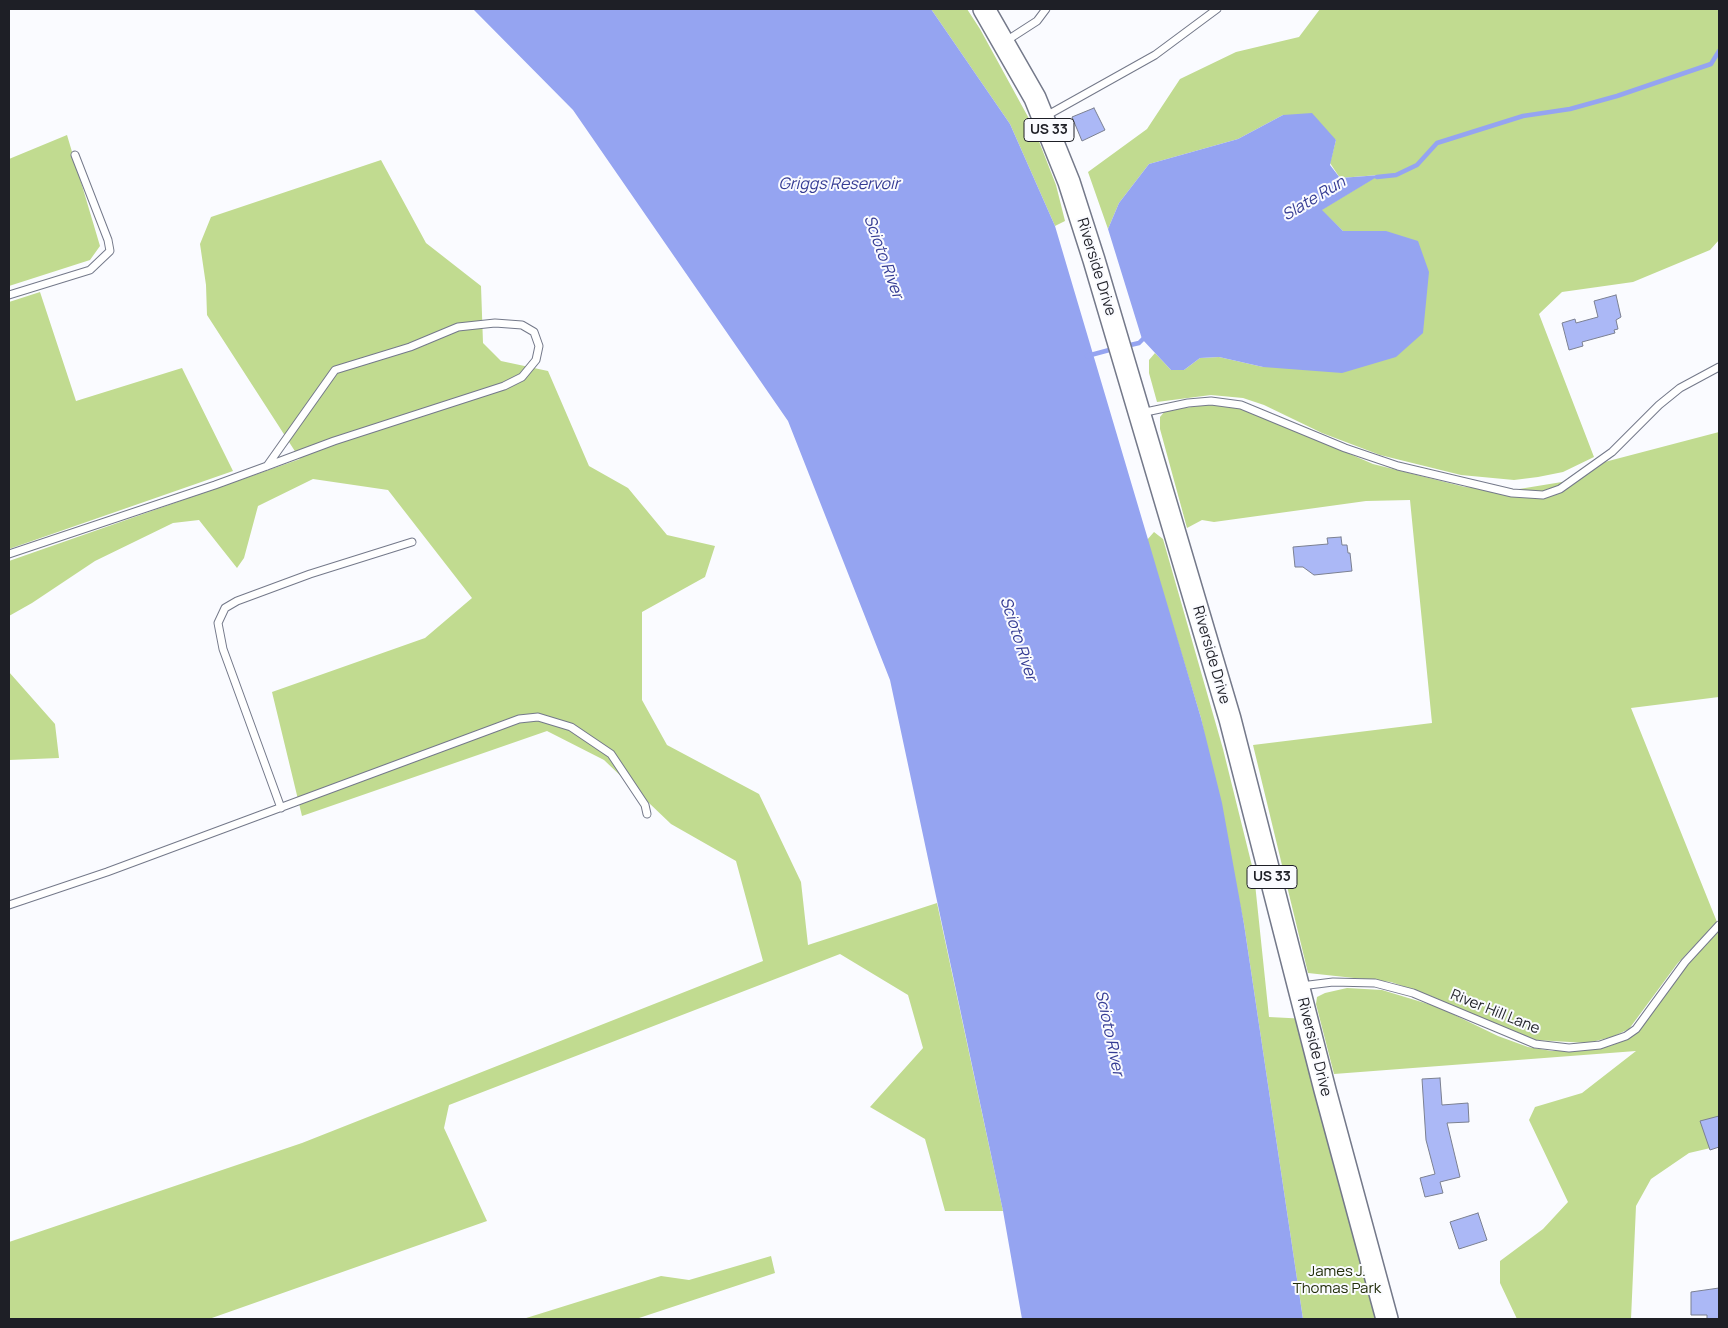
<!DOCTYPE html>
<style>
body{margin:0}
#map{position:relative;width:1728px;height:1328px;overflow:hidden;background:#fafbff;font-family:Manrope,sans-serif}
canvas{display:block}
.frame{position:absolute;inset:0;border:10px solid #1e1f26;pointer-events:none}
</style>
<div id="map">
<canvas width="1728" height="1328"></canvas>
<div class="frame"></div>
</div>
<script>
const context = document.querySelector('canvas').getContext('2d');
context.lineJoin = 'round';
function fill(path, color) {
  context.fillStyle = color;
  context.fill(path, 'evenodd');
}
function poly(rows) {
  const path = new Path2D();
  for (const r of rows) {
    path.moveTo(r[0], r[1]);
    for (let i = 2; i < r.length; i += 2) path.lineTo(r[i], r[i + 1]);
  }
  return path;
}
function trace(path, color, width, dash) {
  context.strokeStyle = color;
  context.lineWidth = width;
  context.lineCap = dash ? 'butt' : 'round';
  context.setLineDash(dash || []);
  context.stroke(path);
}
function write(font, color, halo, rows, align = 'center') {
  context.font = font + ' Manrope,sans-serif';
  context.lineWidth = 4;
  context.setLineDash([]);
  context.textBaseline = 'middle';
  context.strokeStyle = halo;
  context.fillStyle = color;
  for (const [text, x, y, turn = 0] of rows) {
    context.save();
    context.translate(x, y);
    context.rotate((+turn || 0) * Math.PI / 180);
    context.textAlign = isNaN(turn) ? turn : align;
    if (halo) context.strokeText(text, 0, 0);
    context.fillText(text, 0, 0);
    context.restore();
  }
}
fill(poly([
 [931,9,967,9,980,29,1033,126,1056,185,1065,221,1055,226,1010,124],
 [1320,9,1719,9,1719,240,1710,250,1633,282,1562,292,1539,314,1594,457,1563,472,1538,477,1514,480,1461,475,1380,455,1322,433,1264,405,1243,398,1211,395,1157,402,1149,373,1149,360,1155,353,1171,370,1184,370,1200,358,1219,357,1263,367,1386,231,1343,231,1321,210,1379,175,1340,178,1330,163,1336,140,1283,115,1238,139,1149,164,1119,203,1108,229,1088,172,1147,129,1180,79,1236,52,1299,37],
 [67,135,100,246,90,260,9,286,9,159],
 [381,160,426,243,481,286,483,343,501,361,548,371,589,466,628,488,667,535,715,546,705,577,642,612,642,700,667,745,759,794,801,882,808,945,937,903,1003,1211,945,1211,925,1139,870,1107,923,1048,908,995,840,954,449,1105,444,1128,487,1221,209,1319,9,1319,9,1242,302,1143,763,961,736,861,671,824,604,760,547,731,302,816,272,692,425,638,472,598,388,490,313,479,258,506,244,558,237,568,199,520,173,523,95,561,32,603,9,616,9,561,300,459,207,315,206,285,200,244,211,217],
 [40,292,76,401,182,368,233,471,9,549,9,302],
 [1211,404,1232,406,1253,412,1373,464,1465,487,1513,490,1568,481,1597,464,1719,432,1719,697,1631,708,1717,922,1677,964,1629,1029,1612,1037,1587,1043,1536,1040,1516,1034,1431,996,1391,982,1308,973,1253,745,1432,723,1410,500,1366,501,1214,522,1202,520,1187,528,1160,429,1160,417,1165,411],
 [1154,532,1163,539,1223,749,1254,874,1269,1017,1308,1019,1387,1319,1303,1319,1244,924,1201,718,1147,540],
 [9,672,55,724,59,758,9,760],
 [1719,931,1719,1146,1689,1153,1651,1179,1636,1206,1631,1319,1517,1319,1500,1283,1500,1261,1543,1229,1568,1202,1529,1120,1535,1107,1582,1093,1636,1051,1334,1074,1316,1004,1317,997,1325,993,1347,988,1382,990,1438,1007,1498,1036,1528,1047,1552,1051,1590,1050,1610,1046,1630,1038,1639,1030,1687,964],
 [771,1256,775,1273,636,1319,523,1319,661,1276,689,1280]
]), '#c1db90');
fill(poly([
 [473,9,931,9,1010,124,1055,226,1201,718,1222,803,1244,924,1303,1319,1022,1319,1003,1211,890,680,788,421,573,110],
 [1312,113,1336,140,1330,165,1340,178,1380,175,1322,210,1343,231,1386,231,1418,241,1429,272,1423,333,1396,357,1342,373,1263,367,1219,357,1200,358,1184,370,1171,370,1142,339,1108,229,1119,203,1149,164,1238,139,1283,115]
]), '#95a4f1');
trace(poly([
 [1377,177,1396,175,1417,165,1437,143,1523,116,1570,109,1617,96,1711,64,1719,51],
 [1126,346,1139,343,1145,337],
 [1087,356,1113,349]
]), '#95a4f1', 4.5);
const building = poly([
 [1094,108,1105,130,1082,141,1072,117,1094,108],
 [1616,295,1621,317,1616,320,1618,329,1614,330,1615,333,1582,342,1583,346,1569,350,1562,323,1575,319,1576,323,1598,317,1594,301,1616,295],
 [1341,537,1342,545,1347,545,1348,553,1350,553,1352,571,1314,575,1303,567,1295,567,1293,547,1328,544,1327,538,1341,537],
 [1440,1078,1442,1105,1468,1103,1469,1122,1447,1123,1460,1177,1440,1182,1443,1193,1425,1197,1420,1178,1435,1174,1426,1140,1422,1079,1440,1078],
 [1719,1116,1719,1147,1710,1150,1700,1121,1719,1116],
 [1478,1213,1487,1240,1459,1249,1450,1222,1478,1213],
 [1719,1288,1719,1319,1707,1319,1707,1315,1691,1315,1691,1292,1719,1288]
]);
fill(building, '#abb8f6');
trace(building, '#7b8091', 1);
const lane = poly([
 [1006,41,1037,21,1046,9],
 [1046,116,1155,55,1217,9],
 [9,295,90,270,110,251,108,240,75,155],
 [1141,413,1188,403,1211,401,1241,405,1345,448,1398,466,1512,493,1543,495,1560,489,1612,452,1659,405,1680,388,1719,367],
 [9,554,215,485,267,466,334,441,504,386,522,377,536,360,539,346,534,332,522,325,495,323,458,327,410,347,335,370,267,466],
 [281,808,223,649,218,623,225,608,237,601,310,574,412,542],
 [9,905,107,872,519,719,538,717,571,727,611,754,645,805,647,814],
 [1301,986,1333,982,1375,983,1413,993,1535,1044,1569,1048,1600,1045,1626,1036,1636,1029,1685,962,1719,925]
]);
const primary = poly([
 [984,9,1035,98,1069,182,1094,260,1230,719,1325,1090,1387,1319]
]);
trace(lane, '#74798a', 9);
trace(primary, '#74798a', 24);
trace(lane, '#fff', 7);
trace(primary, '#fff', 21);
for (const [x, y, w] of [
 [1049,130,50],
 [1272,877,50]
]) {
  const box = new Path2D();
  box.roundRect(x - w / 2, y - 11.5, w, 23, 4);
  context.fillStyle = '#fafbff';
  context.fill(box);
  trace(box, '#1e1f26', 1);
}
write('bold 14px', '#1e1f26', null, [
 ["US 33",1049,130],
 ["US 33",1272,877]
]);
write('15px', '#1e1f26', '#fafbff', [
 ["Riverside Drive",1096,267,73],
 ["Riverside Drive",1211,655,74],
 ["River Hill Lane",1495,1012,22],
 ["Riverside Drive",1314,1047,76]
]);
write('15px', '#232e0b', '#fafbff', [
 ["James J.",1337,1272],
 ["Thomas Park",1337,1289]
]);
write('italic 16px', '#353c94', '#fafbff', [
 ["Griggs Reservoir",839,185],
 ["Slate Run",1314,199,-31],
 ["Scioto River",883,257,70],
 ["Scioto River",1018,639,72],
 ["Scioto River",1109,1033,78]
]);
</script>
